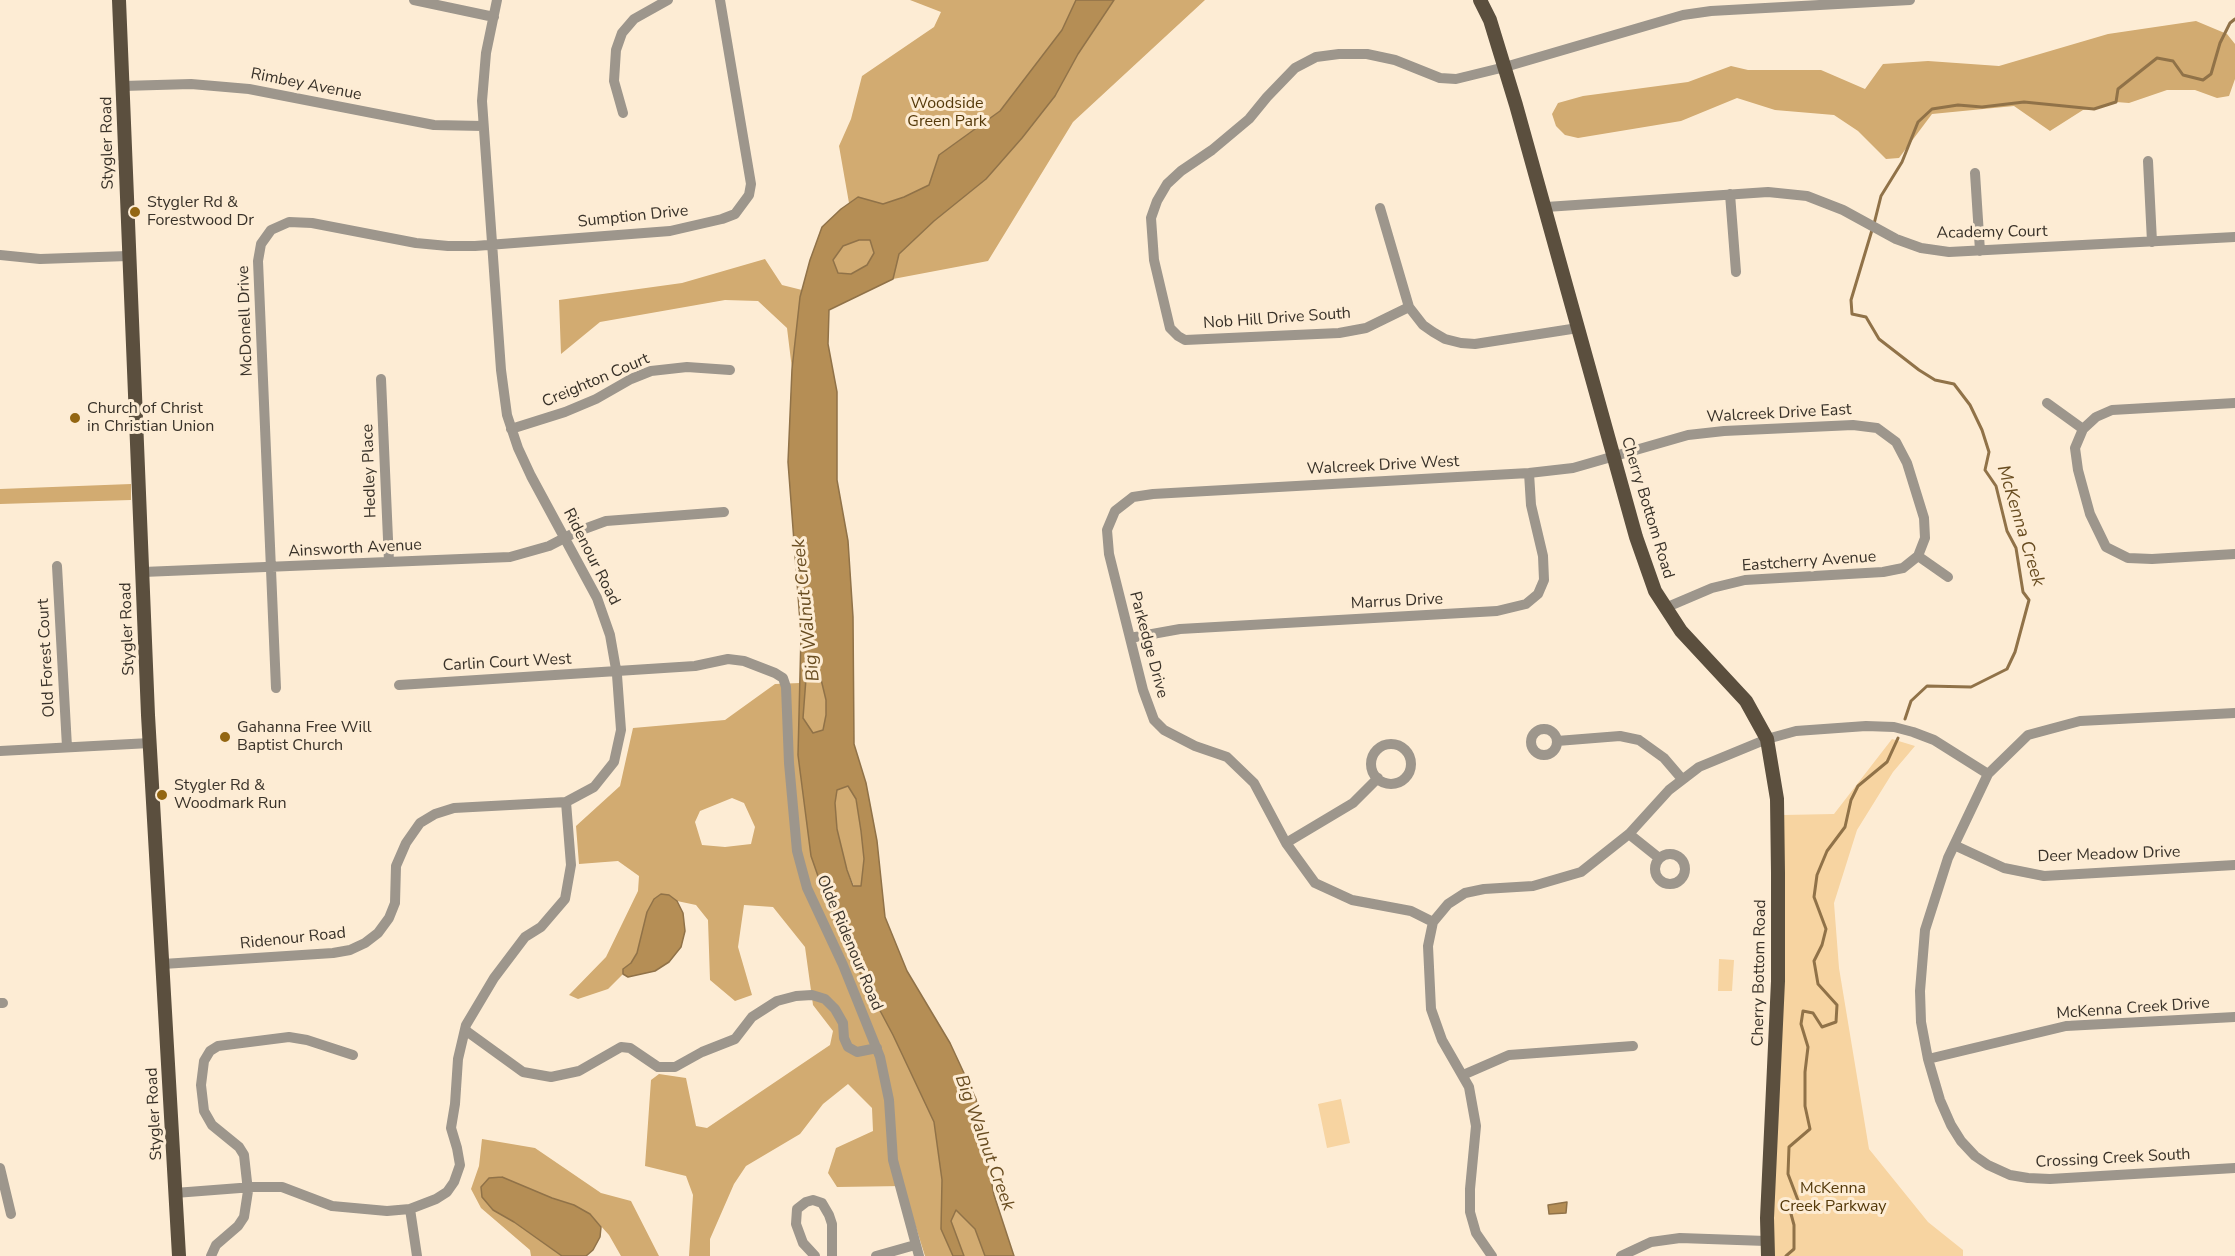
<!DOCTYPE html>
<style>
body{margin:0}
canvas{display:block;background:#fdecd4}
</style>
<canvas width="2235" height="1256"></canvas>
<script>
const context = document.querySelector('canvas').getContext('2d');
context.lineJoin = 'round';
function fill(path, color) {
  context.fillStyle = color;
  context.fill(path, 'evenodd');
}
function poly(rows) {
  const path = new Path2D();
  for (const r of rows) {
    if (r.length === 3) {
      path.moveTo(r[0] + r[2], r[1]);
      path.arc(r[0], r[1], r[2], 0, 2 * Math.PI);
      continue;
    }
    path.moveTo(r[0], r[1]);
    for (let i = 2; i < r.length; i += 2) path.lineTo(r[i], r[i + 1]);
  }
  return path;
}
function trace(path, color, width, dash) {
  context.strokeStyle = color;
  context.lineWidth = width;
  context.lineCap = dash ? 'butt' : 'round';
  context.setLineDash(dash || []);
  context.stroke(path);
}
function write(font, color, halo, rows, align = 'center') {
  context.font = font + ' "Nunito Sans",sans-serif';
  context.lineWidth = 6;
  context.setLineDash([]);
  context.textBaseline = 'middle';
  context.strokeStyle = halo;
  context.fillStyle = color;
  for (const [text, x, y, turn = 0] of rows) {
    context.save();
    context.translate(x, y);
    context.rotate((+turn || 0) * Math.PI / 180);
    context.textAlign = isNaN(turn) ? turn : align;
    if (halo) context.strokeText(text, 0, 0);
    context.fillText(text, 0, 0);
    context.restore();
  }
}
fill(poly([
 [1892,739,1915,746,1893,772,1857,830,1834,903,1839,968,1869,1149,1928,1222,1963,1250,1963,1256,1774,1256,1774,1200,1783,815,1834,814],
 [1719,959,1734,960,1732,991,1718,991],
 [1341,1099,1350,1143,1327,1148,1318,1104]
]), '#f7d4a1');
fill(poly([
 [910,0,1076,0,1062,30,1000,111,939,155,929,185,904,197,883,204,858,197,849,203,839,146,851,119,862,76,934,27,941,12],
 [1114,0,1205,0,1073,122,988,261,893,279,899,254,934,221,986,179,1022,138,1055,96,1078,54],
 [2196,21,2227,34,2235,44,2235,79,2229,96,2217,98,2195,90,2167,90,2129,103,2116,102,2094,109,2083,110,2050,131,2014,106,1932,114,1899,158,1886,159,1858,131,1834,115,1775,110,1737,98,1681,121,1578,138,1565,135,1556,126,1552,114,1558,103,1583,96,1688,82,1731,66,1748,70,1821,70,1865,89,1883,64,1928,61,1999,66,2108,34],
 [870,239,874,254,867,265,851,274,838,273,833,260,843,246,859,240],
 [765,259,782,285,802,290,792,369,787,328,758,301,725,300,600,322,561,354,559,300,682,283],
 [131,484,131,500,0,504,0,489],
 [807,665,819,671,826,700,826,715,823,731,812,733,803,718],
 [800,683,798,755,811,856,826,899,850,954,893,1035,934,1122,942,1180,941,1229,953,1256,925,1256,903,1186,837,1187,828,1173,836,1148,873,1131,872,1108,848,1084,823,1104,800,1134,746,1166,734,1184,710,1239,710,1256,689,1256,693,1195,686,1176,645,1166,651,1080,659,1074,686,1078,696,1126,707,1128,830,1045,833,1031,813,1005,805,947,773,907,744,905,738,947,752,995,735,1001,710,980,708,920,696,905,677,901,669,895,661,894,654,899,647,912,637,953,631,963,623,969,623,974,608,989,578,999,569,995,606,957,638,891,639,876,618,861,579,864,576,826,620,786,633,728,725,720,775,684],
 [732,798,744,803,755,827,751,844,725,847,702,845,695,822,700,811],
 [848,786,856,799,861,831,864,859,861,886,854,886,847,870,837,829,835,803,837,789],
 [482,1139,535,1148,601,1193,631,1201,659,1256,621,1256,609,1235,590,1214,574,1205,552,1198,502,1177,481,1187,482,1197,493,1210,514,1222,562,1256,531,1256,530,1250,481,1208,471,1189,479,1166],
 [956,1209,975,1229,985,1256,964,1256,951,1221]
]), '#d2ab71');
const water = poly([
 [1076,0,1114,0,1078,54,1055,96,1022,138,986,179,934,221,899,254,893,279,829,310,828,344,837,392,837,480,848,541,853,617,854,744,866,783,877,841,885,917,907,971,950,1043,976,1099,994,1195,1014,1256,985,1256,975,1229,956,1210,951,1221,964,1256,953,1256,941,1229,942,1180,934,1122,893,1035,850,954,826,899,811,856,798,755,801,635,788,462,792,369,800,297,810,260,822,227,841,209,858,197,883,204,904,197,929,185,939,155,1000,111,1062,30,1076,0],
 [859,240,870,240,874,253,867,265,851,274,838,273,833,260,843,246,859,240],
 [807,665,819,671,826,700,826,715,823,730,813,733,803,718,807,665],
 [848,786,856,799,861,831,864,859,861,886,853,886,847,870,837,829,835,803,837,790,848,786],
 [661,894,669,895,677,901,683,913,685,931,681,947,669,962,655,971,628,977,623,974,623,969,631,963,637,953,647,912,654,899,661,894],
 [502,1177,552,1198,574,1205,590,1214,601,1227,600,1237,593,1250,586,1256,562,1256,514,1222,493,1210,482,1197,481,1187,489,1178,502,1177],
 [1567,1202,1566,1213,1549,1214,1548,1205,1567,1202]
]);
fill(water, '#b58e55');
trace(water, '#907248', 1.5);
trace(poly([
 [1874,224,1881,196,1902,162,1918,122,1932,109,1958,105,1982,107,2024,102,2094,109,2116,102,2118,89,2157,58,2173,61,2183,75,2203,80,2211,74,2220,43,2230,23,2235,19],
 [1872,230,1851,300,1852,314,1866,317,1879,339,1919,370,1935,380,1954,384,1970,405,1982,430,1989,452,1985,470,1996,486,2007,531,2016,548,2023,592,2029,600,2015,652,2007,669,1971,687,1927,686,1911,701,1905,719],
 [1786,1256,1794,1249,1794,1225,1791,1214,1799,1203,1788,1174,1789,1147,1810,1129,1805,1106,1805,1072,1808,1047,1801,1024,1803,1011,1813,1013,1822,1027,1836,1022,1837,1005,1818,984,1814,961,1822,945,1826,929,1814,897,1817,875,1827,851,1845,827,1851,800,1858,786,1887,762,1898,738]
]), '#907248', 3);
trace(poly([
 [414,0,494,17],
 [123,86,191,84,249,89,434,125,483,126],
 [623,113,614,81,616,50,622,33,634,19,668,0],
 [2148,161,2152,242],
 [1975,173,1980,251],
 [1730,194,1736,272],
 [1546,207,1768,192,1807,196,1843,210,1896,239,1921,248,1949,252,2235,237],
 [1380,208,1409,307,1423,325,1433,332,1445,339,1461,343,1475,344,1578,328],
 [0,255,40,259,128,256],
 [1409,307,1366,328,1339,333,1185,340,1178,336,1170,328,1154,260,1151,218,1157,201,1167,184,1181,171,1212,150,1249,119,1267,97,1295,68,1316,57,1339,54,1367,54,1395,60,1440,78,1456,79,1505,67,1683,15,1711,11,1910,0],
 [381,379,389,562],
 [2047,403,2083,429],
 [2235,403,2112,410,2096,417,2083,429,2075,448,2078,470,2090,514,2106,547,2128,558,2152,559,2235,554],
 [511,429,565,412,596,399,631,379,651,371,687,367,730,370],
 [1918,556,1948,577],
 [57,566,67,747],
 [143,572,510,557,549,546,576,532,606,521,724,512],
 [1665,608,1712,588,1745,580,1883,572,1903,568,1918,556],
 [1130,638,1180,629,1497,611,1526,604,1538,594,1544,580,1543,556,1531,505,1529,473],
 [399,685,695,666,728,659,744,661,775,673,783,678,786,687,789,763,797,851,807,888,843,965,880,1057,889,1100,893,1160,919,1256],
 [276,688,258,261,261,244,271,230,289,222,312,223,416,243,448,246,475,246,670,231,722,219,735,214,749,195,751,184,720,0],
 [2235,713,2080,721,2028,735,1988,774,1948,858,1925,930,1920,991,1921,1022,1928,1059,1940,1100,1951,1125,1961,1141,1975,1156,1988,1165,2010,1175,2028,1178,2050,1179,2235,1168],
 [1544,742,13],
 [1557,741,1620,736,1639,740,1664,758,1682,779],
 [1391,764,20],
 [0,751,150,743],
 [1629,834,1659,858],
 [1286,843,1353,803,1378,778],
 [1954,845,2004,868,2044,876,2235,865],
 [1670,869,15],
 [1433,922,1411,911,1352,900,1315,883,1286,843,1254,783,1227,757,1195,746,1164,730,1154,720,1143,690,1109,554,1107,530,1115,511,1133,497,1153,494,1529,473,1573,468,1688,435,1724,431,1853,425,1877,428,1896,442,1907,463,1924,518,1925,538,1918,556],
 [163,964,333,953,350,950,365,943,378,933,389,918,395,903,396,866,406,843,420,823,435,814,454,808,566,802,594,787,614,762,621,730,617,675,610,635,597,598,531,476,518,448,507,415,501,370,482,101,486,53,497,0],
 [0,1003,3,1003],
 [465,1030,523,1072,551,1077,579,1071,621,1047,630,1048,658,1067,675,1067,702,1052,735,1039,752,1017,777,1001,796,996,812,995,825,999,835,1009,843,1023,844,1038,848,1047,857,1052,877,1048],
 [1928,1059,2066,1026,2235,1017],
 [1463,1075,1509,1055,1633,1046],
 [0,1168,11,1214],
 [175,1193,253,1187,282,1187,332,1206,387,1211,410,1209,436,1199,447,1192,454,1182,460,1165,457,1148,451,1128,455,1104,458,1059,466,1025,494,978,525,937,541,927,565,899,571,865,566,802],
 [410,1209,417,1256],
 [211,1256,216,1245,238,1226,244,1217,248,1191,244,1155,239,1147,212,1125,204,1111,201,1085,204,1061,210,1051,218,1046,289,1037,307,1040,353,1055],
 [815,1256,803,1243,796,1224,797,1209,806,1202,813,1200,822,1203,829,1215,832,1224,832,1256],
 [876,1256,915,1245],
 [1492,1256,1476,1233,1470,1212,1470,1189,1476,1126,1469,1087,1442,1040,1431,1009,1428,946,1433,922,1448,904,1465,893,1484,889,1533,886,1581,872,1629,834,1669,790,1699,767,1767,739,1796,731,1866,726,1894,727,1913,732,1934,740,1988,774],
 [1621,1256,1651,1242,1680,1238,1766,1241]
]), '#9d968c', 10);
trace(poly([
 [119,0,148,715,179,1256],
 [1480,0,1490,20,1516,105,1636,537,1655,591,1681,631,1746,701,1767,739,1777,799,1778,873,1778,981,1767,1218,1768,1256]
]), '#5b4f3e', 14);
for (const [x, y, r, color] of [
 [135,212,6,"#936612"],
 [75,418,6,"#936612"],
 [225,737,6,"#936612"],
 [162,795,6,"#936612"]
]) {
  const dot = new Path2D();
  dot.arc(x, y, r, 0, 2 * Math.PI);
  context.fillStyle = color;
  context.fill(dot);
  trace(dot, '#fdecd4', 2);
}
write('16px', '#393229', '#fdecd4', [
 ["Rimbey Avenue",306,85,11],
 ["Stygler Road",108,143,-91],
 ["Sumption Drive",633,217,-6],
 ["Academy Court",1992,233,-1],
 ["Nob Hill Drive South",1277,319,-4],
 ["McDonell Drive",246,321,-92],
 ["Creighton Court",596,381,-23],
 ["Walcreek Drive East",1779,414,-3],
 ["Walcreek Drive West",1383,466,-3],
 ["Hedley Place",370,471,-92],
 ["Cherry Bottom Road",1647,508,73],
 ["Ainsworth Avenue",355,549,-3],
 ["Ridenour Road",591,557,63],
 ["Eastcherry Avenue",1809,562,-4],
 ["Marrus Drive",1397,602,-3],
 ["Stygler Road",128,629,-92],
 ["Parkedge Drive",1148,645,75],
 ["Old Forest Court",47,658,-93],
 ["Carlin Court West",507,663,-3],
 ["Deer Meadow Drive",2109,855,-2],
 ["Ridenour Road",293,939,-6],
 ["Olde Ridenour Road",849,943,67],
 ["Cherry Bottom Road",1760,973,-89],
 ["McKenna Creek Drive",2133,1009,-4],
 ["Stygler Road",155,1114,-93],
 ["Crossing Creek South",2113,1159,-3]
]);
write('16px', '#54390a', '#fdecd4', [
 ["Woodside",947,104],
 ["Green Park",947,122],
 ["McKenna",1833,1189],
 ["Creek Parkway",1833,1207]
]);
write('16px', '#393229', '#fdecd4', [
 ["Stygler Rd &",147,203],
 ["Forestwood Dr",147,221],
 ["Church of Christ",87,409],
 ["in Christian Union",87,427],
 ["Gahanna Free Will",237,728],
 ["Baptist Church",237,746],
 ["Stygler Rd &",174,786],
 ["Woodmark Run",174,804]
], 'left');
write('italic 18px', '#684c20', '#fdecd4', [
 ["McKenna Creek",2020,526,73],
 ["Big Walnut Creek",807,610,-96],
 ["Big Walnut Creek",984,1143,70]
]);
</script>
